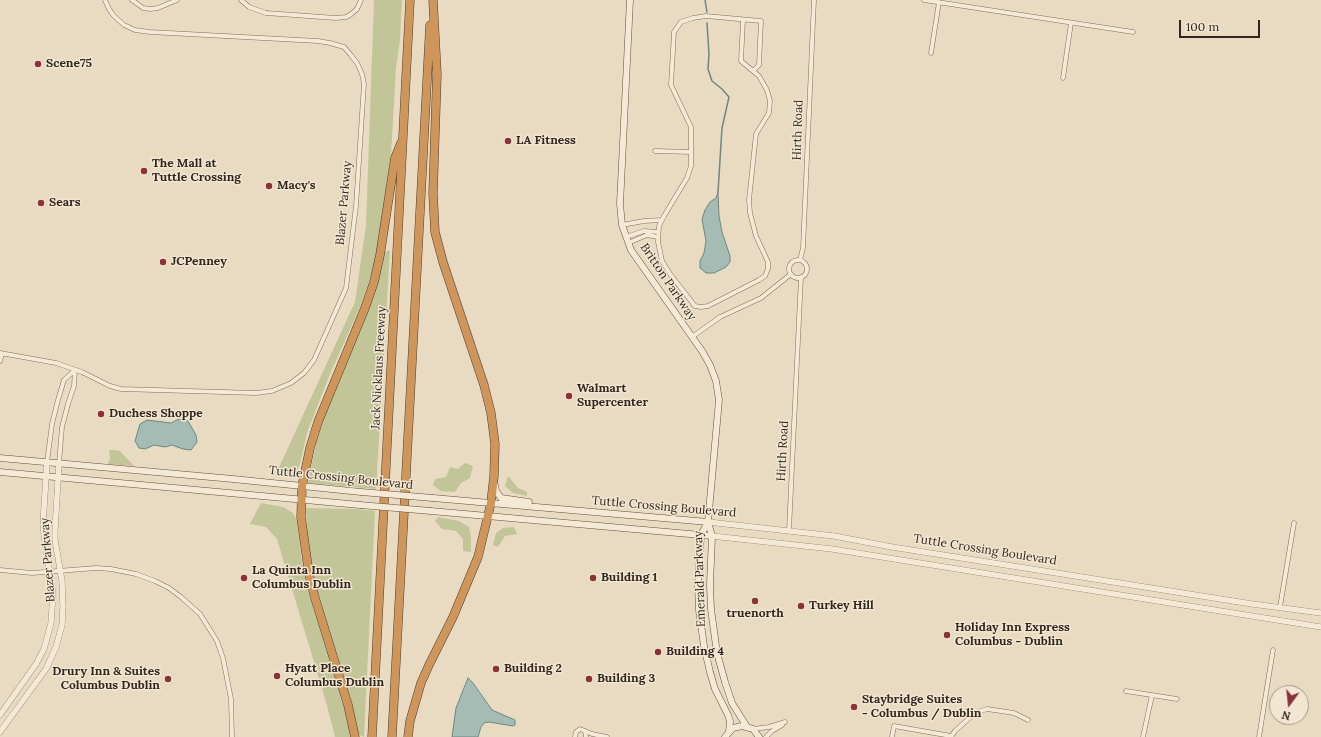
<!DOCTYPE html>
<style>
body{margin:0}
#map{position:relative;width:1321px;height:737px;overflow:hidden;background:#e8dbc2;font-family:Lora,serif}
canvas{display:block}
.north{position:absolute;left:1269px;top:685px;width:40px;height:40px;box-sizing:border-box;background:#f1e6d1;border:1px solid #a59a89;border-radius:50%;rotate:195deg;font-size:11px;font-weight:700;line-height:16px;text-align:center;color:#32271e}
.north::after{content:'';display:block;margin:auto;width:14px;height:18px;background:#893237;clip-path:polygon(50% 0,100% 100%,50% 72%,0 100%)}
.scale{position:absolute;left:1179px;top:20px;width:81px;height:18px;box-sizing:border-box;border:2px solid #32271e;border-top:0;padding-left:5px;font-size:12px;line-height:14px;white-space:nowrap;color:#32271e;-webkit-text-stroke:3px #f1e6d1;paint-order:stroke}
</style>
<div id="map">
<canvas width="1321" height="737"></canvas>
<div class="north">N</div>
<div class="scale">100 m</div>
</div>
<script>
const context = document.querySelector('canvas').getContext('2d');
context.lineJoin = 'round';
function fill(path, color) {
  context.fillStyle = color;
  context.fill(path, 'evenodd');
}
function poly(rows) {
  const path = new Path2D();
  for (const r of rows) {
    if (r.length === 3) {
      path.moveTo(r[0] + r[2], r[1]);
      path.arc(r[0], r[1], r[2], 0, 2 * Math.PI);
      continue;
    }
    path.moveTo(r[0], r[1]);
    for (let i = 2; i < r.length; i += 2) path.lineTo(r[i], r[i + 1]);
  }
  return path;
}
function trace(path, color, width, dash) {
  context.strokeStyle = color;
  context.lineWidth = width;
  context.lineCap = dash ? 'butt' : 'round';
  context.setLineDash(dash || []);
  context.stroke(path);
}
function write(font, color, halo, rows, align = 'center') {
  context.font = font + ' Lora,serif';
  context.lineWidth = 3;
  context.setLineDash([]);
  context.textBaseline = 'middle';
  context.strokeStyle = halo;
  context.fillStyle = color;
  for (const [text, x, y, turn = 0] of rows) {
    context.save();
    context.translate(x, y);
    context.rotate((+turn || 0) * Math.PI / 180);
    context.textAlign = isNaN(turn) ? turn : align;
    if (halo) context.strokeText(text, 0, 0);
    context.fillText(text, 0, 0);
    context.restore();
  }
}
fill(poly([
 [374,0,402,0,400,40,396,68,391,155,376,257,371,276,360,307,330,374,307,433,300,464,296,473,290,476,275,476,355,302,366,225],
 [390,250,376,489,308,483,316,444,323,419,368,311,379,278,384,252],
 [109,450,116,450,120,451,134,466,108,464,110,458],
 [465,463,473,466,470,478,461,483,455,492,441,491,433,485,435,479,446,477,450,467,458,469],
 [508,476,518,488,527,492,527,496,513,493,505,486],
 [261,503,283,507,293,513,297,521,302,562,310,595,346,711,352,737,335,737,326,702,277,539,266,527,250,524],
 [306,508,358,509,375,511,364,737,358,734,319,599,307,540],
 [438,517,459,521,469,527,471,537,471,552,463,551,463,539,456,531,442,529,435,521],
 [514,527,517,534,505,536,498,547,493,545,496,533,503,528]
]), '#c2c598');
const water = poly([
 [718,192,719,216,722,232,730,256,730,262,726,267,714,273,706,273,700,268,700,261,704,253,706,241,702,219,705,210,710,202,716,198,718,192],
 [179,419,188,421,196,435,197,442,191,450,183,449,172,445,165,447,154,445,145,449,139,448,135,441,140,424,147,420,171,423,179,419],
 [468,678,473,683,492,710,515,720,515,725,513,726,489,722,484,723,481,727,478,737,452,737,456,708,468,678]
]);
fill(water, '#a4bcb4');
trace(water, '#6c8880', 1);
trace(poly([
 [705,0,707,12],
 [707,23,709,54,708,69,712,81,722,89,729,97,722,128,718,192]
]), '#6c8880', 1.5);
const minor = poly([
 [132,0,143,8,150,9,158,8,177,0],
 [241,0,249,7,266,13,336,18,346,17,350,15,357,9,361,0],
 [924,0,1133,32],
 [743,20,741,61,759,76,767,90,770,101,769,113,756,134,749,200,750,213,756,236,768,262,768,269,765,276,759,280,708,306,701,307,695,306,670,274,662,261,658,242,659,226,664,216,687,178,691,166,691,127,671,85,674,32,681,22,693,18,706,16,761,21,759,65,753,71],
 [931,53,939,2],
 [1063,78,1071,23],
 [655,151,691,152],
 [622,225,644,221,662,220],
 [626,237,644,231,658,232],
 [628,243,647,235,658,237],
 [800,260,803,248,814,0],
 [798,269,9],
 [692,337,720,317,761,298,791,274],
 [0,353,56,363,82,372,110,386,121,389,256,393,272,391,291,383,304,373,314,360,346,288,356,206,364,84,362,74,357,63,350,54,344,47,330,43,318,41,150,32,135,30,124,25,114,16,109,9,105,0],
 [0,361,2,354],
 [47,462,52,424,58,400,64,380,75,370],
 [59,463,62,427,68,404,74,386,75,370],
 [789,530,801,277],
 [0,570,32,573,96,568,111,569,136,574,155,581,169,588,181,597,200,614,217,641,223,658,231,699,232,737],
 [1280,607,1294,523],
 [1126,691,1177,699],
 [753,729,769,727,785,722],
 [585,731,592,734,607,737],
 [575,737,576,732,580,729,585,731,586,737],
 [766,737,772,731,782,725],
 [892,737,894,726,951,736],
 [951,737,955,731,975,713,987,709,1014,713,1028,720],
 [1143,737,1152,695],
 [1259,737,1273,650]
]);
const tertiary = poly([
 [708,522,834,536,892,547,1025,568,1252,604,1321,613],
 [712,536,832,549,1321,627],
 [0,715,36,664,44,649,51,623,53,594,44,535,43,524,47,462],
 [0,732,46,669,56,647,62,625,63,607,62,581,55,540,55,530,59,463]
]);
const secondary = poly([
 [630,0,620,204,622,225,631,250,702,351,710,365,716,381,719,400,708,522,712,536,710,585,711,609,717,653,725,682,732,703,747,727],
 [0,458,233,479,361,492],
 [0,472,360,505],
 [495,485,496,491,501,498,529,502],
 [433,498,708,522],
 [431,511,712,536],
 [708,522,701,535,698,586,699,610,704,646,710,672,715,689,728,715,730,721,729,732],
 [725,737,733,728,742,726,753,729,759,737]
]);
const motorway = poly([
 [355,737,348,705,315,598,309,574,301,517,302,486,310,448,318,422,365,308,374,282,380,255,395,158,401,143],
 [372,737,410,0],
 [392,737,430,25],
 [408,737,410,721,421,683,429,665,453,617,478,557,491,503,494,476,495,444,491,413,484,385,443,262,435,232,433,193,437,74,433,0]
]);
trace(minor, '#806d5b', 5);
trace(tertiary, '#806d5b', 6);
trace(secondary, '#624f3f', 7);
trace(motorway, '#4f3c2f', 9);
trace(minor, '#f4e9d5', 4);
trace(tertiary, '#f4e9d5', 5.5);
trace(secondary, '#f4e9d5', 6);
trace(motorway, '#cf965c', 8);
const secondaryBridge = poly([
 [361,492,433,498],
 [360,505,431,511]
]);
trace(secondaryBridge, '#624f3f', 7, []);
trace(secondaryBridge, '#f4e9d5', 6);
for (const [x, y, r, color] of [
 [38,64,4,"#893237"],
 [508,141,4,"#893237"],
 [144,171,4,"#893237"],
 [269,186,4,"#893237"],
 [41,203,4,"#893237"],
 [163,262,4,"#893237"],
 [569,396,4,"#893237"],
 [101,414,4,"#893237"],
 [244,578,4,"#893237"],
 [593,578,4,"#893237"],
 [755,601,4,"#893237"],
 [801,606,4,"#893237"],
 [947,635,4,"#893237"],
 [658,652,4,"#893237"],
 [496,669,4,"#893237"],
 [277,676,4,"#893237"],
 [168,679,4,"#893237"],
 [589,679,4,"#893237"],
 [854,707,4,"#893237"]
]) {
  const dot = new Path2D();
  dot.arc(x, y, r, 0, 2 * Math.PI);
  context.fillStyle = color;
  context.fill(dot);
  trace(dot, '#f1e6d1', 1.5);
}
write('bold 12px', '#32271e', '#f1e6d1', [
 ["Scene75",46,64],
 ["LA Fitness",516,141],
 ["The Mall at",152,164],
 ["Tuttle Crossing",152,178],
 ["Macy's",277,186],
 ["Sears",49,203],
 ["JCPenney",171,262],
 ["Walmart",577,389],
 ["Supercenter",577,403],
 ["Duchess Shoppe",109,414],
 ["La Quinta Inn",252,571],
 ["Columbus Dublin",252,585],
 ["Building 1",601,578],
 ["Turkey Hill",809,606],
 ["truenorth",755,614,"center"],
 ["Holiday Inn Express",955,628],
 ["Columbus - Dublin",955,642],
 ["Building 4",666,652],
 ["Hyatt Place",285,669],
 ["Columbus Dublin",285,683],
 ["Building 2",504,669],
 ["Drury Inn & Suites",160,672,"right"],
 ["Columbus Dublin",160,686,"right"],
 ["Building 3",597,679],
 ["Staybridge Suites",862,700],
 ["- Columbus / Dublin",862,714]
], 'left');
write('12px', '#32271e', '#f1e6d1', [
 ["Hirth Road",798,130,-88],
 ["Blazer Parkway",344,203,-85],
 ["Britton Parkway",668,282,56],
 ["Jack Nicklaus Freeway",379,368,-87],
 ["Hirth Road",783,451,-87],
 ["Tuttle Crossing Boulevard",341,478,6],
 ["Tuttle Crossing Boulevard",664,507,5],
 ["Tuttle Crossing Boulevard",985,550,9],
 ["Blazer Parkway",48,560,-94],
 ["Emerald Parkway",700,579,-92]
]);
</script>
